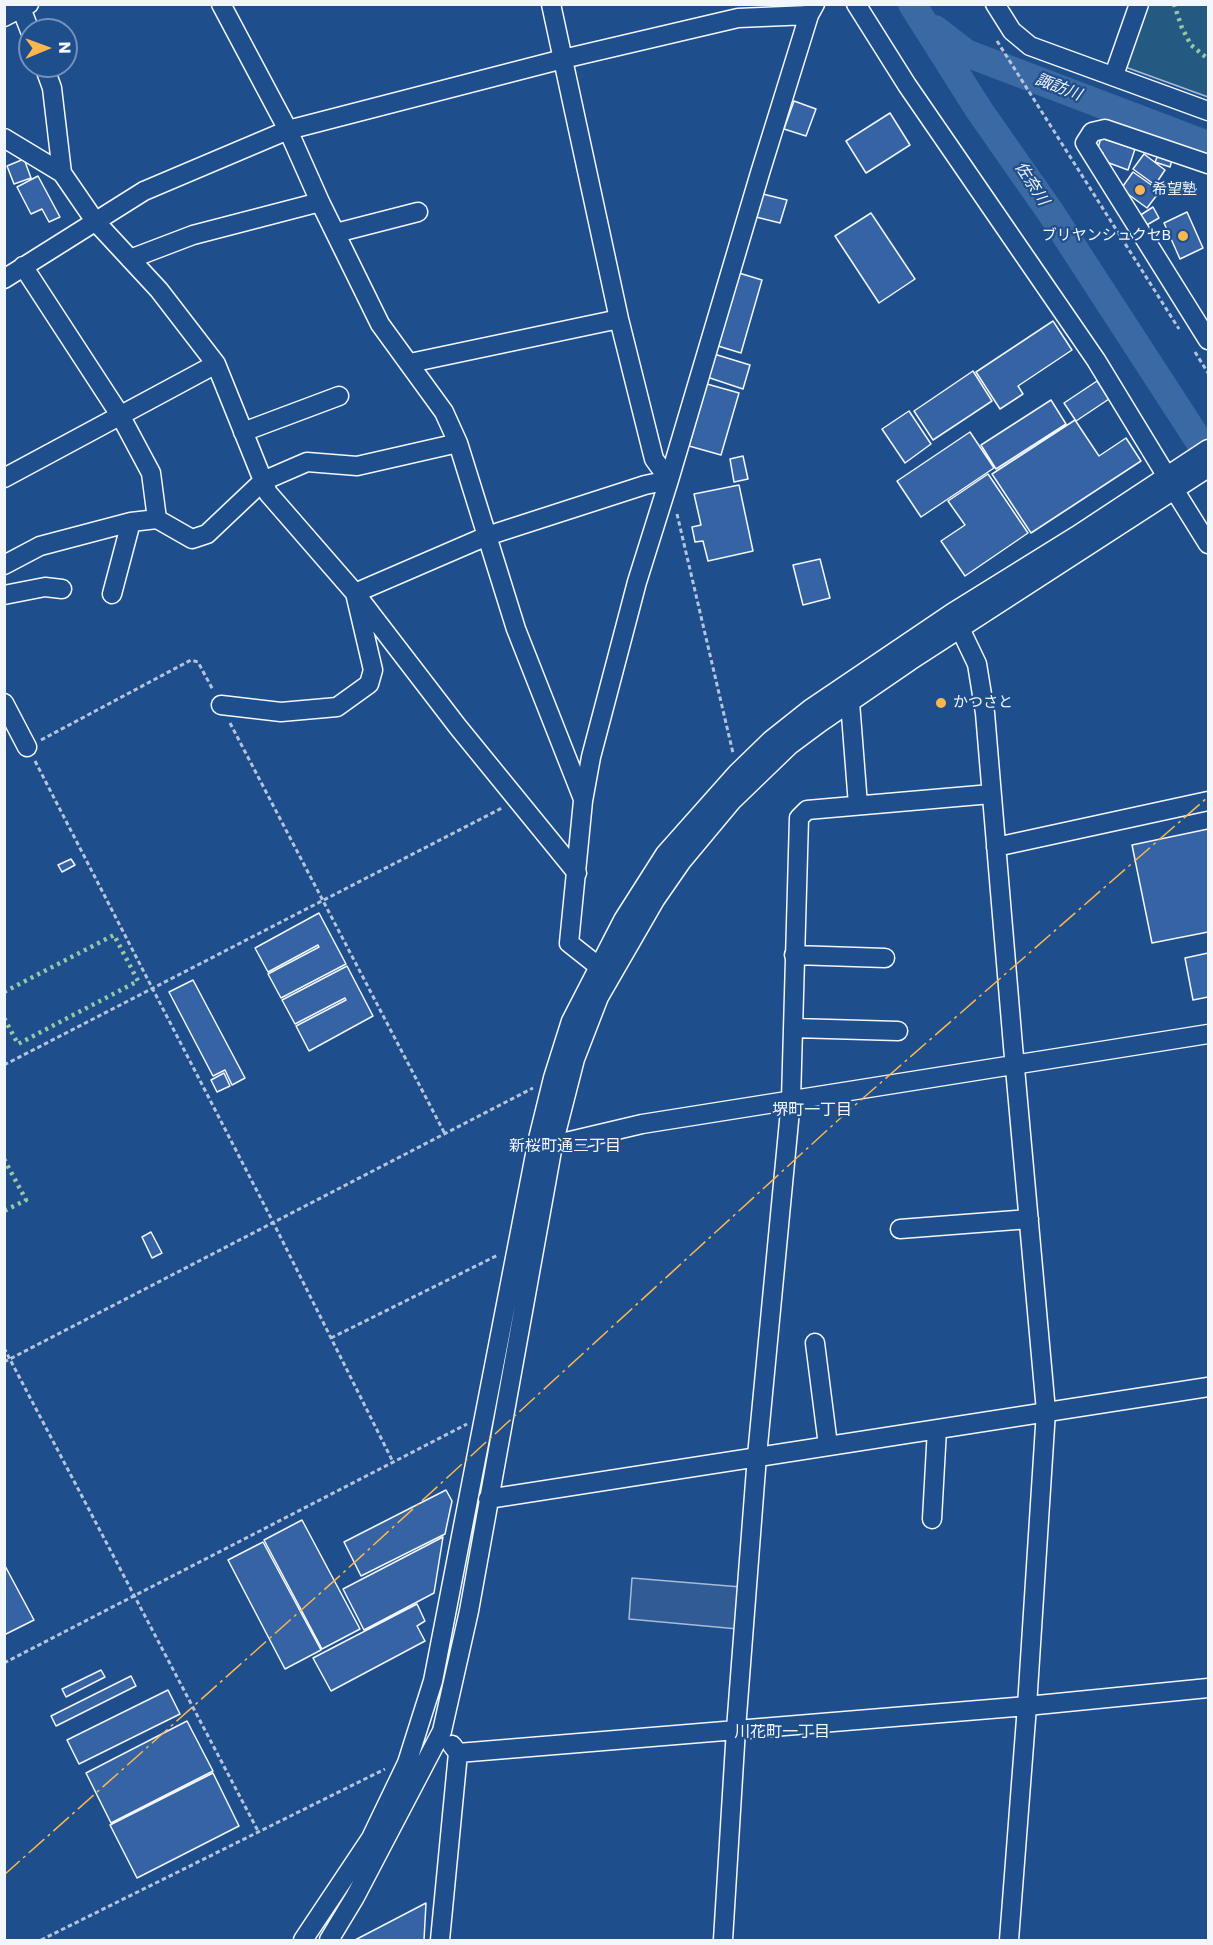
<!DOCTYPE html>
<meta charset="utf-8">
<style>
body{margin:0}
#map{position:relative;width:1213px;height:1945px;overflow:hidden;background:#1f4e8c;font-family:Poppins,sans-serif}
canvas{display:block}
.frame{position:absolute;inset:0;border:6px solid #f2f6ff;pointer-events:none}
.north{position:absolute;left:18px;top:18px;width:60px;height:60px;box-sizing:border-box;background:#1f4e8c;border:2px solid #7391ba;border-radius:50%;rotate:89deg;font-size:16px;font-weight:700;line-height:24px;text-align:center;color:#f2f6ff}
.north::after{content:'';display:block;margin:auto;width:21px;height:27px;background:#ffb74d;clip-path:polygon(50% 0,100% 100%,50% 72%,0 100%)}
</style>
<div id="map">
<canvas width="1213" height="1945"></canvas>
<div class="frame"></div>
<div class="north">N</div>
</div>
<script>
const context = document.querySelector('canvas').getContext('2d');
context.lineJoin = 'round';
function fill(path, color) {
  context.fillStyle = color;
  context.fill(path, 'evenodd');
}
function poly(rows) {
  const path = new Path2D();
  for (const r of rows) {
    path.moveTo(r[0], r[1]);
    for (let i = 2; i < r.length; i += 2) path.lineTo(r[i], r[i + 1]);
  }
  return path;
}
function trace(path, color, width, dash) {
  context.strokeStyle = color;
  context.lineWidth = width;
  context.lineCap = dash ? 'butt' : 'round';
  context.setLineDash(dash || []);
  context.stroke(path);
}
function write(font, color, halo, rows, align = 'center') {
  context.font = font + ' Poppins,"Noto Sans JP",sans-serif';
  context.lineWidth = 4.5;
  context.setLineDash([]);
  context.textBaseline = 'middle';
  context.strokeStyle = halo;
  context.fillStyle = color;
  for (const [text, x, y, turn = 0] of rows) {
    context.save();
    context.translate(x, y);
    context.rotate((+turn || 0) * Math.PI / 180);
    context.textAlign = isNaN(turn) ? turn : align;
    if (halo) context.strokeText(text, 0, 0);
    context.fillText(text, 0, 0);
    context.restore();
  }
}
const green = poly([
 [1146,5,1208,5,1208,97,1128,68,1125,63,1146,5]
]);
fill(green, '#245a82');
trace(green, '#a8bbd7', 1.5);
const parking = poly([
 [632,1578,741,1587,738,1629,629,1619,632,1578]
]);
fill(parking, '#305b95');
trace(parking, '#a8bbd7', 1.5);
trace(poly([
 [912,4,979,110,1051,213,1208,455],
 [935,29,966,53,1208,145]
]), '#3b69a3', 28);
const building = poly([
 [794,101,816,109,806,136,784,129,794,101],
 [890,113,910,145,866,173,846,141,890,113],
 [1101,138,1135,149,1128,170,1101,160,1103,153,1097,151,1101,138],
 [1144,154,1165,170,1155,185,1133,169,1144,154],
 [1158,155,1172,160,1170,167,1155,162,1158,155],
 [24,159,31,178,14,184,7,166,24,159],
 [1133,172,1160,191,1147,208,1121,189,1133,172],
 [38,176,60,217,49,222,42,209,31,214,17,187,38,176],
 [763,194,787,200,780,223,756,217,763,194],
 [1153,207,1159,218,1145,226,1139,216,1153,207],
 [1187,212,1203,248,1180,259,1164,223,1187,212],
 [871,213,915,279,879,303,835,236,871,213],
 [739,273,762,280,741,353,718,346,739,273],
 [1053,321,1072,350,1018,386,1023,394,1000,409,976,372,1053,321],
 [714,354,750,365,743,389,707,377,714,354],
 [973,371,992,401,933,440,914,411,973,371],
 [1097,381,1109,399,1076,421,1064,403,1097,381],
 [707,384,739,393,721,455,689,446,707,384],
 [1051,400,1066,424,996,469,981,445,1051,400],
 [909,411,931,444,905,463,882,429,909,411],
 [1075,420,1099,456,1126,438,1141,461,1031,533,992,474,1075,420],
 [970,432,994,468,921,517,897,481,970,432],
 [743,456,748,479,734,482,730,459,743,456],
 [988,474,1028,533,965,576,941,541,965,525,948,501,988,474],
 [739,485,753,551,708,561,703,541,695,542,692,527,701,525,694,494,739,485],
 [820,559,830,598,803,605,793,565,820,559],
 [1208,829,1208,932,1152,943,1132,845,1208,829],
 [71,859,75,865,62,872,58,865,71,859],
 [319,913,346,964,281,998,268,974,319,947,318,945,268,972,255,948,319,913],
 [1208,953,1208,997,1193,1000,1185,958,1208,953],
 [347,966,373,1016,309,1051,296,1026,346,1000,345,998,295,1024,282,1000,347,966],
 [193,980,245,1078,232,1085,225,1070,213,1076,169,992,193,980],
 [224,1073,230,1086,217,1092,211,1080,224,1073],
 [151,1232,162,1253,152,1258,142,1237,151,1232],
 [446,1490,452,1501,445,1534,361,1576,344,1542,446,1490],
 [302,1520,360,1629,322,1649,264,1540,302,1520],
 [443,1537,434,1593,364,1630,343,1589,443,1537],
 [263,1542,321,1650,285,1669,228,1560,263,1542],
 [4,1564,34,1620,4,1635,4,1564],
 [417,1604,425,1621,417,1626,425,1641,331,1691,313,1658,417,1604],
 [101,1670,105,1677,66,1697,62,1689,101,1670],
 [131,1676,136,1686,56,1726,51,1716,131,1676],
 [168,1690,180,1714,79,1764,67,1740,168,1690],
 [187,1721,213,1771,111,1823,86,1773,187,1721],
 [213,1773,239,1826,137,1878,110,1825,213,1773],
 [426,1903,424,1940,355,1940,426,1903]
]);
fill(building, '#3563a3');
trace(building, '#f2f6ff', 1.5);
const minor = poly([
 [221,4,288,130,320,202,380,324,444,412,458,443,516,629,583,799],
 [551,4,619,319,654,459,669,480],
 [856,4,907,85,1096,360,1166,475],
 [995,4,1012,31,1030,46,1208,111],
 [21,8,30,31],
 [4,17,29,4],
 [44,66,52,88,62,173],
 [1114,75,1139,4],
 [4,138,62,173,95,221,159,290,216,364,268,493,355,593,458,727,577,873],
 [1208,164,1105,129,1092,132,1085,143,1208,340],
 [336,233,418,212],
 [130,259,193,235,320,202],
 [23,266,120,415,151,473,157,519],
 [4,279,144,191,288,130,563,59,738,18,809,15],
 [410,363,619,319],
 [243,432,339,396],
 [4,478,216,364],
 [1175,491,1208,544],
 [4,565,40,546,131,522,157,519,192,539,207,534,263,481,307,462,357,466,458,443],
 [112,594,131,522],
 [4,595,45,587,62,589],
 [956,620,977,664,985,713,1013,1046,1046,1411,1027,1706,1009,1940],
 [850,702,858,805],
 [4,703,27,747],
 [221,705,281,712,337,707,369,684,373,670,355,593,487,536,645,485,669,480],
 [996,847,1208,801],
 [794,955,885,958],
 [598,966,569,943,583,801,591,757,637,582,669,480,760,173,809,15,815,4],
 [794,1028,898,1031],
 [553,1145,642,1124,1208,1034],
 [900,1229,1029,1219],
 [815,1343,828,1445],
 [488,1499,1208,1387],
 [932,1519,937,1429],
 [458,1753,1027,1706,1208,1688],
 [303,1940,371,1838,407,1763,433,1681,538,1139,553,1078,571,1021,623,920,665,854,737,773,771,740,810,709,952,613,1076,536,1208,449],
 [329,1940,355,1897,442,1731,469,1611,553,1145,575,1059,599,997,655,900,682,861,732,801,790,745,821,722,910,661,1208,468],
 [440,1940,458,1753,452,1745],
 [723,1940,736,1729,757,1456,791,1100,799,818,807,810,991,794]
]);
trace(minor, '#f2f6ff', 21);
trace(poly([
 [997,41,1179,329],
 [1195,352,1208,373],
 [677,514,733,753],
 [230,723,445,1134],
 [41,740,191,660,198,662,213,690],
 [35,761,273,1222,393,1462],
 [4,1065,502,808],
 [331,1338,498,1255],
 [4,1348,258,1831],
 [4,1362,533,1088],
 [4,1663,467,1424],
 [41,1940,385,1769]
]), '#b3c4dc', 3, [4.5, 3]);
trace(minor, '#1f4e8c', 18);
trace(poly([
 [1174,4,1182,28,1191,45,1208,59],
 [4,992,114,935,138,981,18,1044,4,1018],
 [4,1159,26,1200,4,1211]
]), '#97c8a6', 4.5, [3, 4.5]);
trace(poly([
 [4,1875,344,1572,846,1113,1208,797]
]), '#ffb74d', 1.5, [21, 4.5, 3, 4.5]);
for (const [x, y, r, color] of [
 [1140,190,6,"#ffb74d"],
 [1183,236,6,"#ffb74d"],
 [941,703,6,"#ffb74d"]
]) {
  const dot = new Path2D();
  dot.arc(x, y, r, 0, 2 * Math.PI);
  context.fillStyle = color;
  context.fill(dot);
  trace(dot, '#1f4e8c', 2);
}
write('15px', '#f2f6ff', '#1f4e8c', [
 ["希望塾",1152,190],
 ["ブリヤンシュクセB",1171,236,"right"],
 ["かつさと",953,703]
], 'left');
write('italic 16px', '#f2f6ff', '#1f4e8c', [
 ["諏訪川",1058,88,21],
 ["佐奈川",1031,184,57]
]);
write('16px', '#f2f6ff', '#1f4e8c', [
 ["堺町一丁目",812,1111],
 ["新桜町通三丁目",565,1147],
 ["川花町一丁目",782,1733]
]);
</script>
